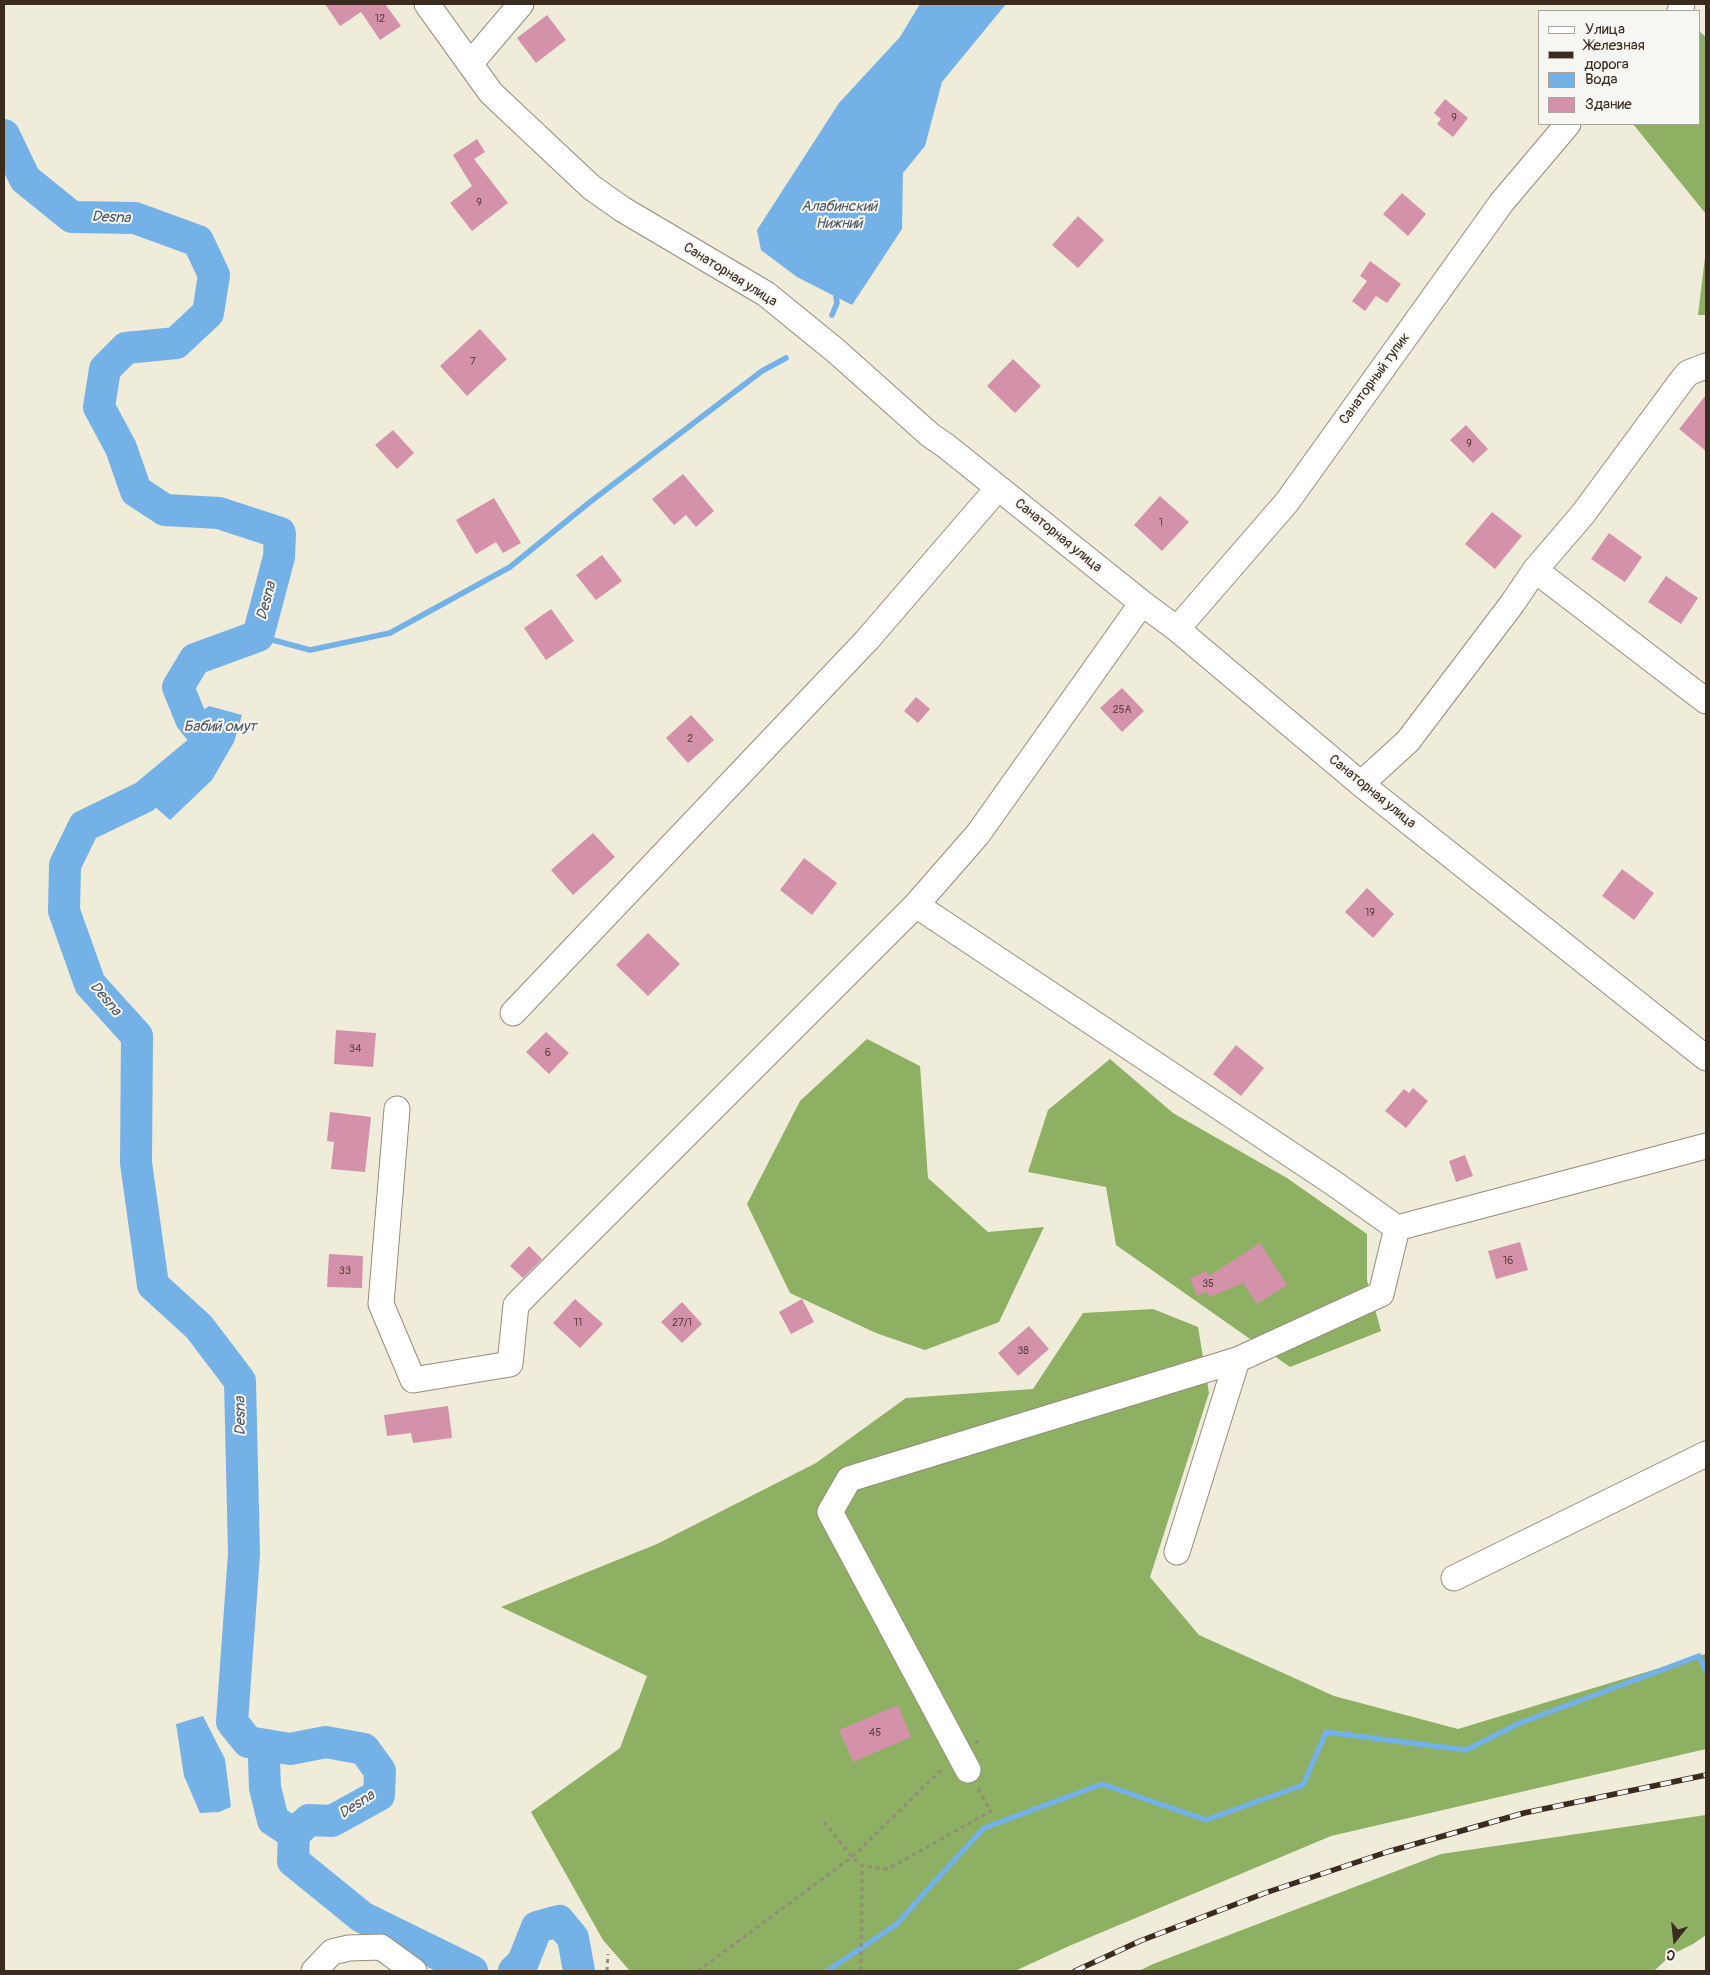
<!DOCTYPE html>
<meta charset="utf-8">
<style>
body{margin:0}
#map{position:relative;width:1710px;height:1975px;overflow:hidden;background:#efecda;font-family:Pangolin,sans-serif}
canvas{display:block}
.frame{position:absolute;inset:0;border:5px solid #3b2a1e;pointer-events:none}
.legend{position:absolute;left:1538px;top:10px;width:162px;height:115px;box-sizing:border-box;background:#f6f6f2;border:1px solid #aba49d;margin:0;padding:6px 9px;list-style:none;font-size:15px;color:#3b2a1e}
.legend li{display:flex;align-items:center;gap:10px;height:25px}
.legend b{width:25px;border:1px solid #aba49d}
.north{position:absolute;left:1650px;top:1915px;width:50px;height:50px;-webkit-text-stroke:4px #f6f6f2;paint-order:stroke;rotate:196deg;font-size:14px;font-weight:700;line-height:20px;text-align:center;color:#3b2a1e}
.north::after{content:'';display:block;margin:auto;width:18px;height:22px;background:#3b2a1e;clip-path:polygon(50% 0,100% 100%,50% 72%,0 100%)}
</style>
<div id="map">
<canvas width="1710" height="1975"></canvas>
<div class="frame"></div>
<ul class="legend">
<li><b style="height:6px;background:#fff"></b>Улица</li>
<li><b style="height:6px;background:#3b2a1e"></b>Железная дорога</li>
<li><b style="height:14px;background:#74b1e7"></b>Вода</li>
<li><b style="height:14px;background:#d492aa"></b>Здание</li>
</ul>
<div class="north">С</div>
</div>
<script>
const context = document.querySelector('canvas').getContext('2d');
context.lineJoin = 'round';
function fill(path, color) {
  context.fillStyle = color;
  context.fill(path, 'evenodd');
}
function poly(rows) {
  const path = new Path2D();
  for (const r of rows) {
    path.moveTo(r[0], r[1]);
    for (let i = 2; i < r.length; i += 2) path.lineTo(r[i], r[i + 1]);
  }
  return path;
}
function trace(path, color, width, dash) {
  context.strokeStyle = color;
  context.lineWidth = width;
  context.lineCap = dash ? 'butt' : 'round';
  context.setLineDash(dash || []);
  context.stroke(path);
}
function write(font, color, halo, rows, align = 'center') {
  context.font = font + ' Pangolin,sans-serif';
  context.lineWidth = 4;
  context.setLineDash([]);
  context.textBaseline = 'middle';
  context.strokeStyle = halo;
  context.fillStyle = color;
  for (const [text, x, y, turn = 0] of rows) {
    context.save();
    context.translate(x, y);
    context.rotate((+turn || 0) * Math.PI / 180);
    context.textAlign = isNaN(turn) ? turn : align;
    if (halo) context.strokeText(text, 0, 0);
    context.fillText(text, 0, 0);
    context.restore();
  }
}
fill(poly([
 [1699,31,1706,37,1706,214,1633,124,1699,124],
 [1706,249,1706,315,1698,315],
 [867,1039,920,1066,928,1178,988,1232,1044,1227,999,1322,925,1350,876,1333,790,1293,747,1204,800,1101],
 [1110,1059,1173,1113,1287,1178,1367,1234,1367,1280,1381,1331,1290,1367,1116,1245,1106,1187,1028,1172,1048,1110],
 [1153,1309,1198,1327,1209,1393,1150,1577,1199,1635,1334,1696,1458,1729,1706,1654,1706,1749,1331,1836,1069,1946,1015,1971,630,1971,603,1940,531,1812,620,1748,647,1676,501,1607,657,1544,816,1463,906,1398,1033,1389,1083,1313],
 [1706,1815,1706,1935,1693,1944,1671,1955,1654,1971,1139,1971,1153,1964,1441,1854]
]), '#8db063');
fill(poly([
 [920,4,1006,4,942,82,925,146,903,173,902,229,852,305,797,277,761,250,757,230,839,103,900,37],
 [209,706,242,715,234,742,212,780,170,820,144,797,209,742,191,719],
 [203,1716,225,1759,231,1807,219,1812,200,1813,184,1776,176,1724]
]), '#74b1e7');
trace(poly([
 [832,315,837,303,836,297],
 [258,636,310,650,390,633,510,567,590,502,762,371,786,358],
 [827,1971,897,1924,936,1880,984,1828,1102,1784,1206,1820,1303,1785,1326,1732,1466,1750,1520,1723,1699,1656,1706,1671]
]), '#74b1e7', 5.5);
trace(poly([
 [4,135,25,179,72,217,135,218,198,241,214,275,208,313,176,343,126,348,105,369,99,407,121,448,136,491,165,510,219,513,280,533,279,557,258,636,195,659,178,687,191,719,210,742,144,797,84,826,65,865,64,911,90,984,137,1036,136,1163,153,1285,199,1327,240,1381,244,1554,232,1722,248,1742,290,1749,326,1742,364,1749,380,1771,379,1795,332,1821,309,1820,294,1834,293,1861,362,1917,472,1971],
 [265,1745,264,1760,265,1788,273,1820,294,1834],
 [514,1971,523,1962,537,1927,559,1921,573,1938,579,1971]
]), '#74b1e7', 32);
fill(poly([
 [325,4,385,4,401,26,380,40,361,12,340,26],
 [547,15,566,40,536,63,517,38],
 [1445,99,1468,118,1453,137,1437,124,1441,119,1434,113],
 [477,139,485,152,474,159,508,203,472,231,450,203,472,186,453,155],
 [1402,193,1426,214,1408,236,1383,214],
 [1078,216,1104,240,1078,268,1052,245],
 [1370,261,1401,284,1387,303,1376,296,1365,311,1352,301,1367,281,1360,276],
 [480,329,507,359,467,396,440,366],
 [1013,359,1041,386,1015,413,987,386],
 [1706,395,1706,451,1679,429],
 [1466,425,1488,449,1473,463,1450,440],
 [393,430,414,453,397,469,375,445],
 [683,474,714,511,696,527,686,515,674,525,652,499],
 [1160,496,1189,522,1162,551,1134,525],
 [494,498,521,543,503,553,496,542,476,554,456,520],
 [1492,512,1522,536,1495,569,1465,544],
 [1609,533,1642,557,1625,582,1591,559],
 [602,555,622,581,596,600,576,575],
 [1666,576,1698,598,1681,624,1648,602],
 [551,609,574,641,546,660,524,628],
 [1122,688,1144,711,1122,732,1100,708],
 [916,697,930,709,918,723,904,711],
 [691,715,714,740,688,763,666,738],
 [593,833,615,857,573,895,551,870],
 [804,858,837,883,812,915,780,890],
 [1622,869,1654,893,1634,920,1602,896],
 [1367,888,1394,914,1373,938,1345,912],
 [648,933,680,964,648,996,616,965],
 [336,1030,376,1033,373,1067,334,1064],
 [546,1032,569,1053,549,1074,526,1052],
 [1236,1045,1264,1068,1241,1096,1213,1074],
 [1413,1088,1428,1101,1406,1128,1385,1111,1404,1089,1409,1093],
 [330,1112,371,1117,365,1172,331,1169,334,1142,327,1141],
 [1465,1155,1473,1176,1456,1182,1449,1161],
 [1520,1242,1528,1270,1496,1279,1488,1251],
 [1260,1243,1287,1285,1257,1304,1243,1283,1210,1297,1207,1292,1197,1296,1190,1278,1207,1271,1209,1276],
 [529,1246,542,1259,523,1278,510,1266],
 [329,1254,363,1256,362,1288,327,1287],
 [575,1299,603,1324,580,1348,553,1323],
 [802,1299,814,1322,791,1334,779,1312],
 [682,1302,702,1324,682,1343,661,1322],
 [1029,1326,1049,1349,1018,1376,998,1353],
 [448,1406,452,1438,413,1443,411,1433,387,1436,384,1415],
 [898,1705,911,1737,853,1762,839,1730]
]), '#d492aa');
const minor = poly([
 [427,4,491,93,591,187,622,209,766,294,836,351,930,435,946,446,1142,603,1177,629,1361,784,1706,1058],
 [1680,11,1682,4],
 [470,64,521,4],
 [1535,570,1706,701],
 [1177,629,1287,502,1502,202,1568,124],
 [1361,784,1408,741,1512,604,1535,570,1583,514,1682,380,1688,373,1706,366],
 [916,905,1332,1182,1397,1228,1706,1146],
 [513,1013,867,640,998,488],
 [397,1109,381,1304,413,1380,510,1364,516,1305,916,905,978,834,1142,603],
 [1177,1552,1237,1360,1381,1294,1397,1228],
 [1454,1578,1706,1454],
 [968,1770,830,1512,849,1479,1237,1360],
 [314,1971,332,1952,349,1948,381,1947,414,1971]
]);
trace(minor, '#958b7c', 27);
trace(poly([
 [975,1743,982,1739],
 [824,1822,852,1857,862,1866,888,1869,991,1811,977,1787],
 [607,1971,608,1954],
 [698,1971,852,1857,943,1768],
 [861,1971,862,1866]
]), '#958b7c', 3, [4, 4]);
trace(minor, '#fff', 25);
const rail = poly([
 [1075,1971,1140,1941,1265,1893,1387,1852,1524,1813,1706,1775]
]);
trace(rail, '#3b2a1e', 5.5);
trace(rail, '#f6f6f2', 4, [11]);
write('11px', '#614441', null, [
 ["12",380,19],
 ["9",1454,118],
 ["9",479,203],
 ["7",473,362],
 ["9",1469,444],
 ["1",1161,523],
 ["25А",1122,710],
 ["2",690,739],
 ["19",1370,913],
 ["34",355,1049],
 ["6",548,1053],
 ["16",1508,1261],
 ["33",345,1271],
 ["35",1208,1284],
 ["11",578,1323],
 ["27/1",682,1323],
 ["38",1023,1351],
 ["45",875,1733]
]);
write('14px', '#3b2a1e', '#f6f6f2', [
 ["Санаторная улица",730,275,32],
 ["Санаторный тупик",1375,379,-54],
 ["Санаторная улица",1058,536,39],
 ["Санаторная улица",1372,792,39]
]);
write('italic 15px', '#4f5964', '#f6f6f2', [
 ["Алабинский",839,207],
 ["Нижний",839,224],
 ["Desna",111,218,2],
 ["Desna",267,601,-75],
 ["Бабий омут",220,727],
 ["Desna",105,999,50],
 ["Desna",241,1416,-91],
 ["Desna",357,1805,-33]
]);
</script>
